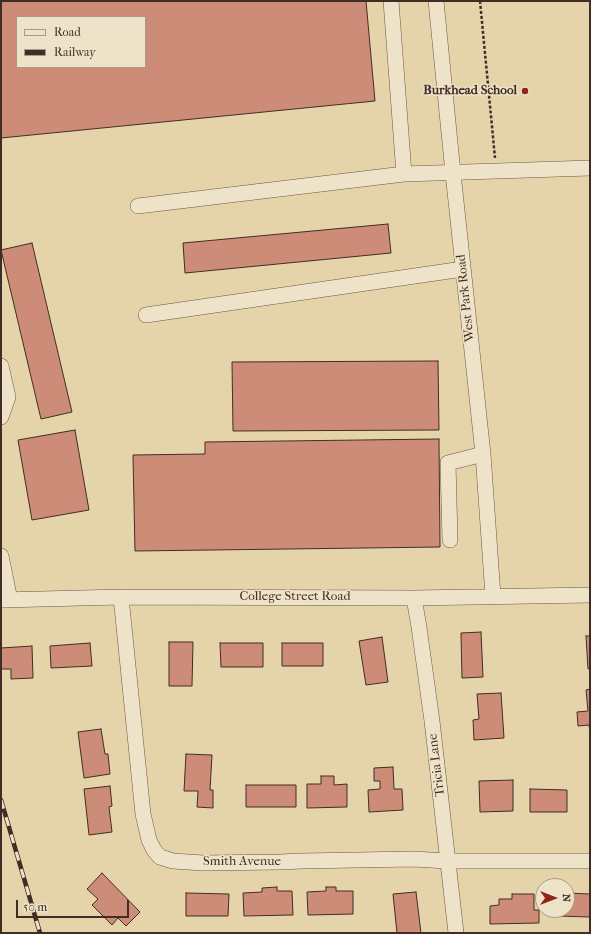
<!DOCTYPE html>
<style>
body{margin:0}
#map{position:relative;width:591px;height:934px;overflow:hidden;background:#e5d4aa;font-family:"IM FELL French Canon",serif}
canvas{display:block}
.frame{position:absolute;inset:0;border:2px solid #412d25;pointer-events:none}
.legend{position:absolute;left:16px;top:16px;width:130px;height:52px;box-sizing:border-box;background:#eee3c8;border:1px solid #a99a87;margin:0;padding:5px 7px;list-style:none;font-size:12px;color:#412d25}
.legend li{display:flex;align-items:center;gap:8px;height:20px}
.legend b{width:20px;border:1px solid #a99a87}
.north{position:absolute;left:535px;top:878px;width:40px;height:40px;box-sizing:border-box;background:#eee3c8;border:1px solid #a99a87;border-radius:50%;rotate:90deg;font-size:11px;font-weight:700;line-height:16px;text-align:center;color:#412d25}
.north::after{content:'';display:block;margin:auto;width:14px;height:18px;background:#8f2418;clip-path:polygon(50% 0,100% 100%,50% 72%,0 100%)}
.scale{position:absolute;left:16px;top:900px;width:113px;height:18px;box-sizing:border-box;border:2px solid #412d25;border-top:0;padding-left:5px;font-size:12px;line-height:14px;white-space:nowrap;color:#412d25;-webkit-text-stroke:3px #eee3c8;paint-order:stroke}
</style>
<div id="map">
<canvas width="591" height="934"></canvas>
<div class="frame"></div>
<ul class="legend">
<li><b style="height:5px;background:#eee3c8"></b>Road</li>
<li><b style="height:5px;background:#412d25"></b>Railway</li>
</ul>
<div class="north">N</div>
<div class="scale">50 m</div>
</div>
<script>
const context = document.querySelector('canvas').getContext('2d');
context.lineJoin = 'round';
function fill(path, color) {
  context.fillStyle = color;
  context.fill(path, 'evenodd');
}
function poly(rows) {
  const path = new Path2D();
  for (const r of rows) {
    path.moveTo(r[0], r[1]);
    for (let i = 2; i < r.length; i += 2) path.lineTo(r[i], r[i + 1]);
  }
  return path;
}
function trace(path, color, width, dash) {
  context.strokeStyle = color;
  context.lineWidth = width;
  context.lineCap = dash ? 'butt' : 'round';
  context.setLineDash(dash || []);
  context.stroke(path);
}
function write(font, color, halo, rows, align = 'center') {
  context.font = font + ' "IM FELL French Canon",serif';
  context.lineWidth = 3;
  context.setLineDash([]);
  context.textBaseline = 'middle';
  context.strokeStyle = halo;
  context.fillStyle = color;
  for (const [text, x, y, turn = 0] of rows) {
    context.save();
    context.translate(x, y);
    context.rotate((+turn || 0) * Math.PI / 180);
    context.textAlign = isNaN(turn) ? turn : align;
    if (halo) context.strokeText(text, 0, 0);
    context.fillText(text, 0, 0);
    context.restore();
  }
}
const building = poly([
 [1,1,366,1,375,101,1,138,1,1],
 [17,17,145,17,145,67,17,67,17,17],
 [388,224,391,253,185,273,183,243,388,224],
 [32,243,72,412,41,419,1,250,32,243],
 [438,361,439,430,233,431,232,362,438,361],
 [75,430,89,510,32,520,18,440,75,430],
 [439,439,440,547,135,551,133,455,205,454,205,442,439,439],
 [481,632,483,677,462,678,461,633,481,632],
 [586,636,590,636,590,669,588,669,586,636],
 [382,637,388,682,366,685,359,641,382,637],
 [169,642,193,642,192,686,169,686,169,642],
 [90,643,92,666,51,668,50,646,90,643],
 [220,643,263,643,263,667,221,667,220,643],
 [282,643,323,643,323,666,282,666,282,643],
 [32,646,33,678,11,679,11,669,1,669,1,648,32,646],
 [590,689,590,734,589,725,578,726,577,712,588,711,586,690,590,689],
 [501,693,504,738,474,740,473,720,479,719,477,694,501,693],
 [101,729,105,754,108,754,110,774,84,778,78,732,101,729],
 [186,754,212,755,210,790,213,790,213,808,197,807,198,791,184,791,186,754],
 [393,767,394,789,402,789,403,810,369,812,368,790,380,789,380,781,374,781,374,768,393,767],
 [321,776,334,776,334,785,347,784,347,807,307,808,307,784,321,784,321,776],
 [513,780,513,811,480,812,479,781,513,780],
 [246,785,296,785,296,807,246,807,246,785],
 [110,786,112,806,109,807,112,832,89,835,84,789,110,786],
 [530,789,567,790,567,812,530,812,530,789],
 [102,873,140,912,126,926,118,918,112,925,92,905,98,899,87,889,102,873],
 [277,887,277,891,292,891,293,915,244,916,243,893,262,892,262,888,277,887],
 [326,887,336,887,336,891,353,891,353,914,308,915,307,892,326,891,326,887],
 [416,892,421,933,397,933,393,894,416,892],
 [186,893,229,894,228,916,186,916,186,893],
 [567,893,590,894,590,917,557,916,557,910,567,910,567,893],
 [512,894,534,894,534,910,539,910,539,923,490,924,490,906,499,905,499,899,512,899,512,894]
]);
fill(building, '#cd8c78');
trace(building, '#412d25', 1);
const minor = poly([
 [391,1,404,174,590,168],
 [436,1,453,173,483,454,493,596],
 [138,206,404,174],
 [146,315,463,269],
 [1,366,8,397,1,417],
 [450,540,448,463,483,454],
 [1,556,10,600],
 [121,597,143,814,149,840,154,850,160,857,173,861,203,863,280,862,302,861,413,859,448,861,590,861],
 [414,598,419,627,432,721,456,933],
 [1,600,121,597,414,598,590,595]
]);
trace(minor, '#6a5746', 16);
trace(poly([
 [480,1,495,158]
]), '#412d25', 2.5, [3, 2]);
trace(minor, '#eee3c8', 15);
const rail = poly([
 [1,800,40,933]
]);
trace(rail, '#412d25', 4.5);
trace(rail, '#eee3c8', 3, [9]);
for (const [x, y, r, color] of [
 [525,91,4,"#8f2418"]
]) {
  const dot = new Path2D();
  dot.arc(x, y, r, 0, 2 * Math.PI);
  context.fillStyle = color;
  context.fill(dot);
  trace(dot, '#eee3c8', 1.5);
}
write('bold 13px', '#412d25', '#eee3c8', [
 ["Burkhead School",517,91]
], 'right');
write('13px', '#412d25', '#eee3c8', [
 ["West Park Road",466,298,-96],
 ["College Street Road",295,597],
 ["Tricia Lane",437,765,-97],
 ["Smith Avenue",242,862]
]);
</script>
